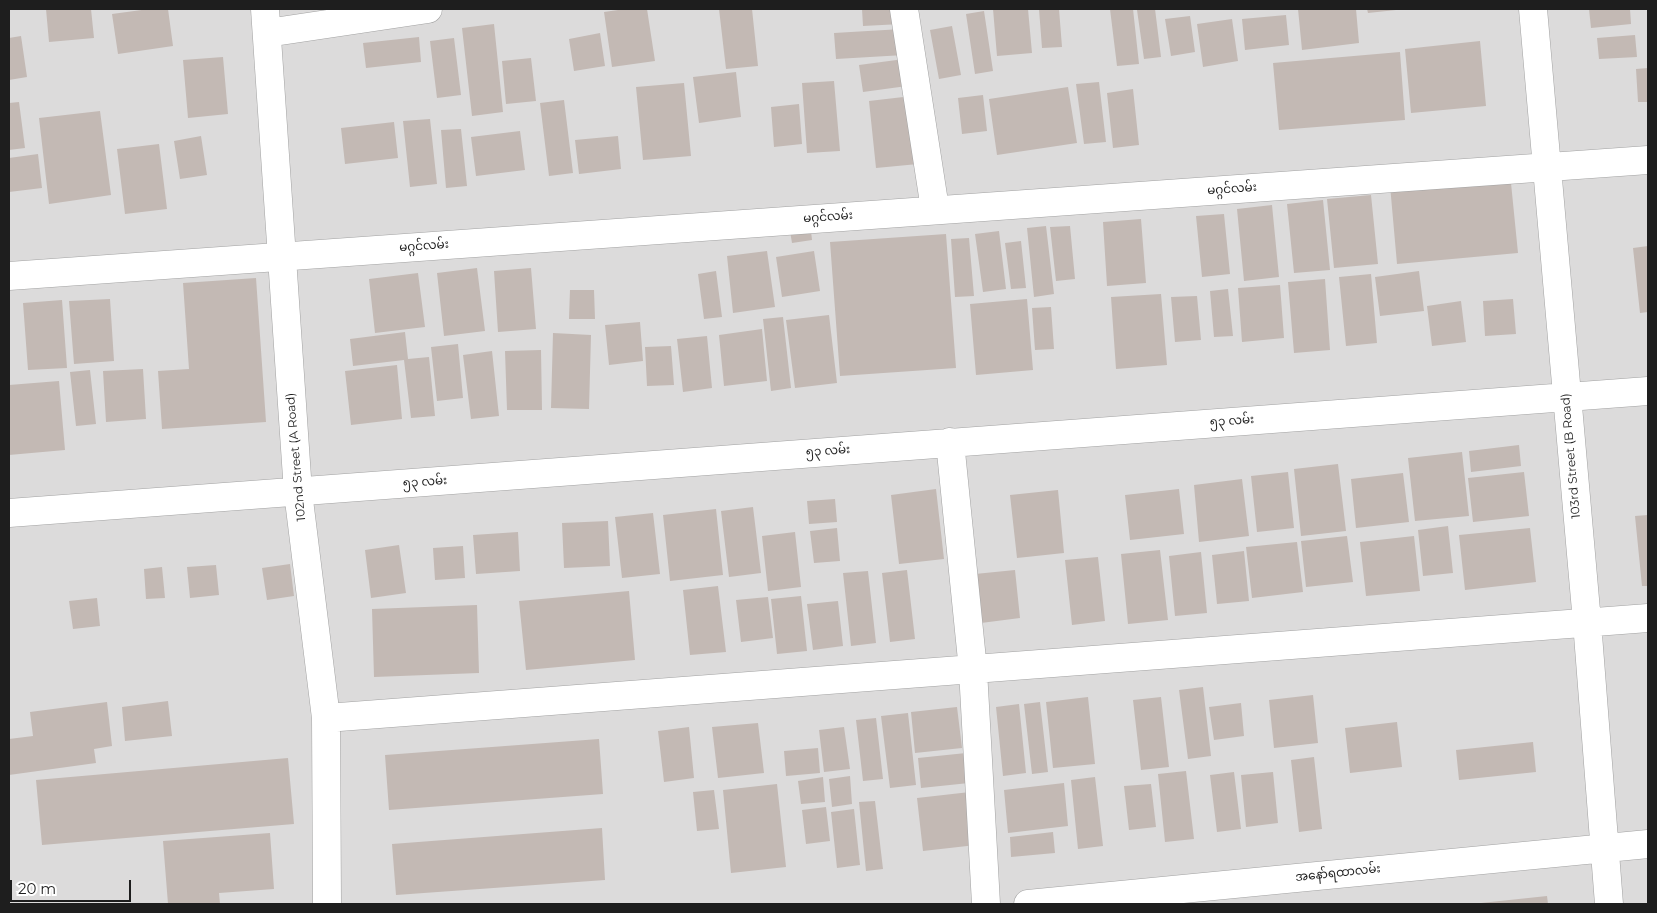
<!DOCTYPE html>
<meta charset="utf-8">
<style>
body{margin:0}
#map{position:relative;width:1657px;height:913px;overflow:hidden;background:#efeae5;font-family:Montserrat,sans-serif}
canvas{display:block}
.frame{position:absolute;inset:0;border:10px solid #1e1e1e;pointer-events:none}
.scale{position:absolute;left:10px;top:880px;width:121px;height:22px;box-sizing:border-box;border:2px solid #1e1e1e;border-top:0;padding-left:6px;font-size:15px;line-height:18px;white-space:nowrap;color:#1e1e1e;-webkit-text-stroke:4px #fff;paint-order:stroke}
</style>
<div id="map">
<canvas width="1657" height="913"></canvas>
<div class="frame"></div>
<div class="scale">20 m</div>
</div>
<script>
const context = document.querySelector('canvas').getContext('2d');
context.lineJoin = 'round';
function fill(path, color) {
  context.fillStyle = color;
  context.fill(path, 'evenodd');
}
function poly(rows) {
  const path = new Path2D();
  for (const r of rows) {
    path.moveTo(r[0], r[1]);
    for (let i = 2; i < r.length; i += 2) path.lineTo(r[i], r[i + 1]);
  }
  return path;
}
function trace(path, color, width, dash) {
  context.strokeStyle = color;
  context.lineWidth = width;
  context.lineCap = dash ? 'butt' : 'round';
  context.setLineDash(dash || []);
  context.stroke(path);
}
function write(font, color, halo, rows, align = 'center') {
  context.font = font + ' Montserrat,"Noto Sans Myanmar",sans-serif';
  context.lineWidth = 4.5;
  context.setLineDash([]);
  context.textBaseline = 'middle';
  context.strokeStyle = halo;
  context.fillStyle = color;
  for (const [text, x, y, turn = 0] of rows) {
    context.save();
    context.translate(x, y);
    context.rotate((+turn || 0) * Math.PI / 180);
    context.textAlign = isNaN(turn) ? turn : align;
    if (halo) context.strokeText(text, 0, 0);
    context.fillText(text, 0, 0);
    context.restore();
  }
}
fill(poly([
 [9,9,1648,9,1648,904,9,904]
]), '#dcdbdb');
fill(poly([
 [46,9,91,9,94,38,49,42],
 [149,9,168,9,173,46,118,54,112,14],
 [625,9,647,9,655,61,612,67,604,12],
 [719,9,752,9,758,66,726,69],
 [862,9,900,9,901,24,863,26],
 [993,9,1028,9,1032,53,997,56],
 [1039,9,1059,9,1062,47,1042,48],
 [1110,9,1133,9,1139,64,1117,66],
 [1155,9,1161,57,1144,59,1137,10],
 [1298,9,1356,9,1359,43,1302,50],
 [1367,9,1396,9,1396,10,1368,13],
 [1589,9,1630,9,1631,24,1591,28],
 [984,11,993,71,975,74,966,14],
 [1286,15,1289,45,1245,50,1242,19],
 [1190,16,1195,52,1171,56,1165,19],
 [1232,19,1238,61,1203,67,1197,24],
 [494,24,503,112,472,116,462,28],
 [952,26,961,75,939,79,930,30],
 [902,29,904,55,836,59,834,33],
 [600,33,605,66,574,71,569,39],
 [1635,35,1637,57,1599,59,1597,38],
 [21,36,27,77,9,80,9,38],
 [419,37,421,62,366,68,363,43],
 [454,38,461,95,437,98,430,41],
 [1480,41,1486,106,1411,113,1405,49],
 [1400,52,1405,120,1279,130,1273,63],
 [223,57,228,114,188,118,183,60],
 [531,58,536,101,506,104,502,61],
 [904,59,907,86,863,92,859,65],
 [1648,68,1648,102,1638,102,1636,69],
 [736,72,741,117,699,123,693,77],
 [834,81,840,151,807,153,802,83],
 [1099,82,1106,142,1084,144,1076,84],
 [684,83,691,156,643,160,636,87],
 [1068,87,1077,143,997,155,989,99],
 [1133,89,1139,145,1113,148,1107,93],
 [983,95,987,131,962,134,958,98],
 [912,96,918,164,876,168,869,101],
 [564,100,573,173,549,176,540,103],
 [19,102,25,148,9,150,9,103],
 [799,104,802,144,774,147,771,107],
 [100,111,111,195,49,204,39,118],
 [430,119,437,184,410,187,403,121],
 [394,122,398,158,345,164,341,128],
 [461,129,467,186,446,188,441,130],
 [520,131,525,170,476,176,471,137],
 [201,136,207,175,180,179,174,141],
 [618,136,621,169,579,174,575,140],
 [159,144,167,209,125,214,117,149],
 [38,154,42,188,9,192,9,158],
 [1510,173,1518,253,1397,264,1390,185],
 [1371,195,1378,264,1334,268,1327,199],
 [1323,200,1330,270,1294,273,1287,204],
 [1272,205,1279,277,1244,281,1237,209],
 [1224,214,1230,274,1202,277,1196,216],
 [1141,219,1146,283,1107,286,1103,222],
 [810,222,812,240,792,243,789,225],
 [1046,226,1054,294,1034,297,1027,228],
 [1070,226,1075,279,1056,281,1050,227],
 [999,231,1006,289,983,292,975,234],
 [946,234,956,368,840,376,830,242],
 [969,238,974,296,955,297,951,239],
 [1021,241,1026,288,1011,289,1005,243],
 [1648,246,1648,312,1640,313,1633,248],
 [767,251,775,307,733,313,727,256],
 [814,251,820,291,782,297,776,257],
 [477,268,485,331,444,336,437,273],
 [531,268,536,329,498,332,494,271],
 [716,271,722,317,704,319,698,274],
 [1419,271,1424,311,1380,316,1375,277],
 [418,273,425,327,375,333,369,279],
 [1371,274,1377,343,1346,346,1339,277],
 [256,278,266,422,162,429,158,371,189,369,183,283],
 [1325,279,1330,350,1294,353,1288,282],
 [1280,285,1284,338,1242,342,1238,288],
 [1228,289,1233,336,1214,337,1210,291],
 [570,290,594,290,595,319,569,319],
 [1161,294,1167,365,1116,369,1111,297],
 [1197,296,1201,340,1175,342,1171,297],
 [110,299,114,361,74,364,69,301],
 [1027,299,1033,370,976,375,970,304],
 [1513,299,1516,334,1485,336,1483,301],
 [62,300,67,368,28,370,23,303],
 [1461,301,1466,342,1432,346,1427,306],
 [1051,307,1054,349,1035,350,1032,308],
 [829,315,837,383,795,388,786,320],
 [783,317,791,388,771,391,763,319],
 [640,322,643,361,609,365,605,325],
 [762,329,767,381,724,386,719,335],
 [405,332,408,359,429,357,435,416,411,418,404,360,353,366,350,339],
 [553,333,591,335,589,409,551,408],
 [707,336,712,388,683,392,677,339],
 [458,344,463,398,437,401,431,347],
 [671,346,674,385,647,386,645,347],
 [541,350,542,410,507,410,505,351],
 [492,351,499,416,471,419,463,355],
 [397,365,402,419,351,425,345,371],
 [143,369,146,419,106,422,103,371],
 [90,370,96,424,76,426,70,372],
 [59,381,65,450,9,455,9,385],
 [1519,445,1521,466,1471,472,1469,451],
 [1462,452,1469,516,1415,521,1408,458],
 [1338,464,1346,531,1301,536,1294,469],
 [1288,472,1294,528,1257,532,1251,476],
 [1524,472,1529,516,1473,522,1468,478],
 [1403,473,1409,522,1356,528,1351,479],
 [1242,479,1249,536,1199,542,1194,485],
 [936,489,944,559,899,564,891,495],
 [1179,489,1184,534,1130,540,1125,495],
 [1058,490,1064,553,1017,558,1010,495],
 [835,499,837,522,809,524,807,501],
 [753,507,761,573,729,577,721,511],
 [716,509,723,575,670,581,663,515],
 [653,513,660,574,622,578,615,517],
 [1648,515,1648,586,1642,586,1635,516],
 [608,521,610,566,564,568,562,523],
 [1448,526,1453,573,1423,576,1418,530],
 [837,528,840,561,814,563,810,531],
 [1530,528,1536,582,1465,590,1459,535],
 [518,532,520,571,476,574,473,535],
 [795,532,801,587,768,591,762,536],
 [1347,536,1353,582,1306,587,1301,541],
 [1414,536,1420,591,1366,596,1360,542],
 [1297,542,1303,592,1252,598,1246,547],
 [399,545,406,593,371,598,365,550],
 [463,546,465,578,435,580,433,548],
 [1160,550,1168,620,1128,624,1121,554],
 [1244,551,1249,601,1217,604,1212,555],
 [1201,552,1207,613,1175,616,1169,556],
 [1098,557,1105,621,1072,625,1065,560],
 [290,564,294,596,267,600,262,568],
 [216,565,219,595,190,598,187,567],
 [162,567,165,598,146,599,144,569],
 [907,570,915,639,890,642,882,573],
 [1015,570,1020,618,981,623,975,574],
 [868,571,876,643,851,646,843,573],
 [718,586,726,652,690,655,683,590],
 [629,591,635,660,526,670,519,601],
 [801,596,807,651,777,654,771,599],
 [768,597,773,638,741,642,736,600],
 [97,598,100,626,73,629,69,601],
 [838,601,843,646,813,650,807,604],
 [477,605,479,673,374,677,372,609],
 [1203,687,1211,756,1188,759,1179,690],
 [1313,695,1318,743,1274,748,1269,700],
 [1088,697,1095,764,1053,768,1046,702],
 [1161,697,1169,767,1141,770,1133,700],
 [168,701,172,736,125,741,122,707],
 [107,702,112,746,94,749,96,763,9,775,9,739,33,736,30,712],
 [1040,702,1048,772,1032,774,1024,704],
 [1241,703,1244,736,1214,740,1209,707],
 [1019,704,1026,773,1003,776,996,707],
 [957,707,962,748,915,753,911,712],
 [908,713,916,785,890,788,881,716],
 [876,718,883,779,863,781,856,720],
 [1397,722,1402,767,1350,773,1345,728],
 [758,723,764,773,718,778,712,727],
 [689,727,694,778,664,782,658,731],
 [844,727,850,769,824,772,819,730],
 [599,739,603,794,389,810,385,755],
 [1533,742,1536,772,1459,780,1456,750],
 [818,748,820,773,786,776,784,751],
 [966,753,969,783,921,788,918,758],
 [1314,757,1322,829,1299,832,1291,760],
 [288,758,294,824,42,845,36,780],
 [1186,771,1194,839,1165,842,1158,774],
 [1234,772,1241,829,1217,832,1210,775],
 [1273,772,1278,823,1246,827,1241,775],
 [850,776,852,804,832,807,829,779],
 [823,777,825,802,801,804,798,781],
 [1095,777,1103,846,1078,849,1071,780],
 [1064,783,1068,826,1008,833,1004,790],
 [777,784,786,867,731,873,723,790],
 [1151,784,1156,827,1129,830,1124,786],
 [714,790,719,829,697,831,693,792],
 [970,792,976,845,923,851,917,798],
 [875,801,883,869,866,871,859,802],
 [826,807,830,841,806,844,802,810],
 [854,809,860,865,837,868,831,812],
 [602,828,605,880,396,895,392,844],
 [1053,832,1055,853,1011,857,1010,837],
 [270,833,274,889,219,893,220,904,168,904,163,841],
 [1547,896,1548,904,1481,904,1481,903]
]), '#c3b9b4');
const minor = poly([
 [265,9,298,492,326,718,327,904],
 [904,9,935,209],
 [1533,9,1587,622,1609,904],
 [267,33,428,9],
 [9,276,1648,160],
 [950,442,973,670,986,904],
 [9,513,1648,391],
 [326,718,1648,618],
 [1028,904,1648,844]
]);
trace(minor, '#a2a2a2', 29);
trace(minor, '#fff', 28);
write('12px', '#1e1e1e', '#fff', [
 ["မဂ္ဂင်လမ်း",1232,189,-4],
 ["မဂ္ဂင်လမ်း",828,217,-4],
 ["မဂ္ဂင်လမ်း",424,246,-4],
 ["၅၃ လမ်း",1232,421,-4],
 ["၅၃ လမ်း",828,451,-4],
 ["103rd Street (B Road)",1571,456,-95],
 ["102nd Street (A Road)",296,457,-95],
 ["၅၃ လမ်း",425,482,-4],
 ["အနော်ရထာလမ်း",1338,873,-6]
]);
</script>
